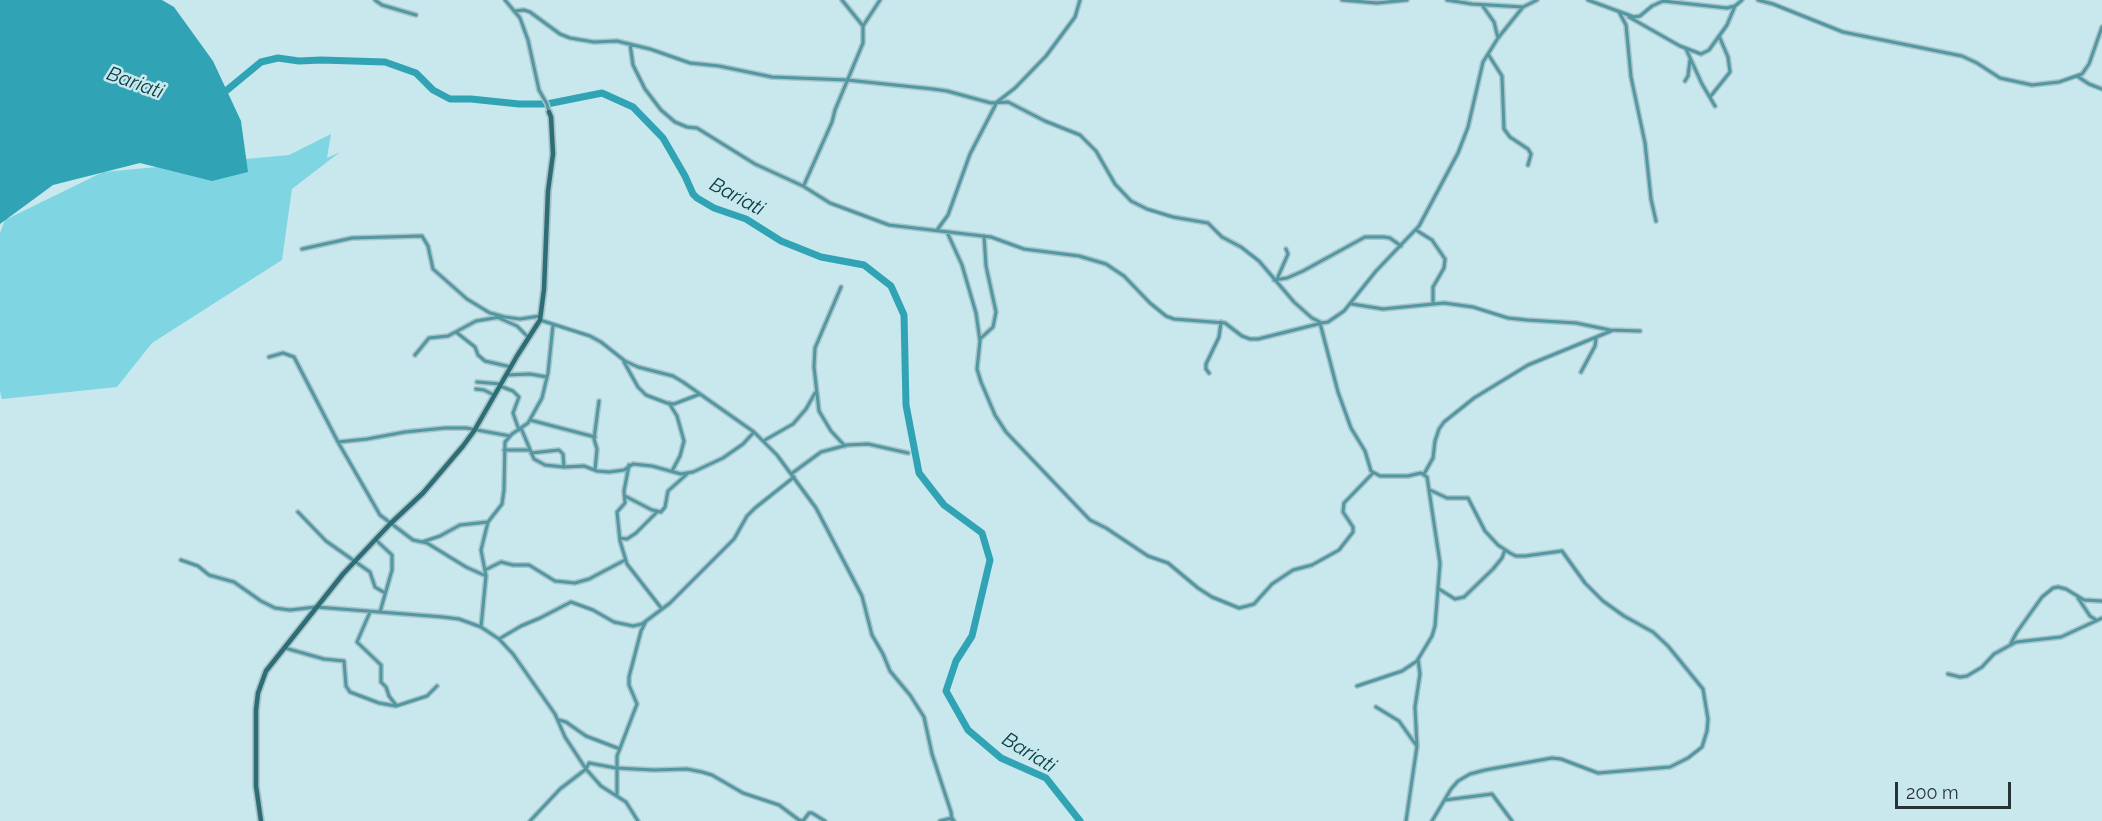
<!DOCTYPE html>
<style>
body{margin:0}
#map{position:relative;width:2102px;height:821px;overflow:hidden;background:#c8e8ee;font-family:Raleway,sans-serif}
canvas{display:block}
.scale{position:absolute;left:1895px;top:782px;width:116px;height:27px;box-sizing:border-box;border:3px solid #273335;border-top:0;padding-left:8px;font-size:18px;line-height:21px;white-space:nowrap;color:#273335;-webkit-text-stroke:4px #c8e8ee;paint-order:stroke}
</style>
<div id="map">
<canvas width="2102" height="821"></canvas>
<div class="scale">200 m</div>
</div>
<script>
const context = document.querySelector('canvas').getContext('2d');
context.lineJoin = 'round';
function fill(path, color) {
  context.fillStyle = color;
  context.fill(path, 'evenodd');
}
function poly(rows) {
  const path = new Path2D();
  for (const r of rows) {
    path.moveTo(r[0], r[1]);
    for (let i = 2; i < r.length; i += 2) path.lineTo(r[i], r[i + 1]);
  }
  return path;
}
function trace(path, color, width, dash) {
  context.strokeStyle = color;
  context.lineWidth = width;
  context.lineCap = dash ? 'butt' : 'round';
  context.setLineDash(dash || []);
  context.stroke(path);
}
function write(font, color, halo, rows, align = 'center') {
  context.font = font + ' Raleway,sans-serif';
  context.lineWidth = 5;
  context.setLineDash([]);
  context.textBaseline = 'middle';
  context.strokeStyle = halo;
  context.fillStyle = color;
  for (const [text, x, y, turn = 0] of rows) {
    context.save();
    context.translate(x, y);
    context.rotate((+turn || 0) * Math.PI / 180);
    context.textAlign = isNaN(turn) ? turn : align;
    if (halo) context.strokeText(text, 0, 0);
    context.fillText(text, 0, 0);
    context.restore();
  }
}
fill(poly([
 [331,134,327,158,340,152,292,189,282,260,152,343,117,387,2,399,0,391,0,233,5,220,103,172,289,155]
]), '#80d5e3');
fill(poly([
 [0,0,162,0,174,7,213,61,241,121,248,172,212,181,140,163,53,185,0,224]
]), '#30a4b4');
trace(poly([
 [221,95,261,62,278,58,299,61,321,60,385,62,416,73,433,90,450,99,471,99,519,104,547,104,602,93,633,107,663,138,685,176,693,194,697,198,714,208,746,219,781,241,821,257,864,265,891,286,904,315,906,405,919,473,944,505,982,533,990,560,972,636,956,661,946,691,968,730,1001,758,1046,778,1080,821]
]), '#30a4b4', 7);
const street = poly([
 [375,0,382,5,416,15],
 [505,0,520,18,528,40,539,90,547,104,549,112],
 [1342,0,1377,3,1407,0],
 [1447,0,1472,4,1523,7,1537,0],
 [1588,0,1634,17,1640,16,1652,6,1663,1,1727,8,1735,6,1742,0],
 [1758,0,1773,4,1843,32,1962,56,1977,63,2000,78,2032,85,2059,82,2082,74,2089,64,2102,27],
 [1482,5,1494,22,1498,38],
 [515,11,524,10,530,12,560,34,570,38,594,42,617,41,625,43,650,49,690,63,719,66,772,77,847,80,933,89,947,91,991,103,1008,102,1045,121,1080,135,1096,151,1115,184,1131,201,1147,209,1173,217,1208,223,1222,237,1241,247,1259,261,1294,302,1312,318,1322,323,1328,322,1344,311,1376,271,1419,226,1458,153,1468,127,1483,62,1498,38,1523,7],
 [1619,12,1626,25,1631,77,1645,143,1651,199,1656,221],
 [1629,17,1680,46,1701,54,1709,50,1727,25,1735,6],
 [863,26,880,0],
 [630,44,633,65,645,89,661,110,675,122,687,127,697,128,755,164,803,186,830,203,889,225,991,237,1024,249,1079,256,1106,264,1124,276,1150,303,1166,316,1174,319,1225,323,1242,336,1250,339,1258,339,1322,323],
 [1686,49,1702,84,1715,106],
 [1488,54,1502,76,1504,129,1510,137,1528,149,1531,154,1528,165],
 [2077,76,2089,84,2102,89],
 [1685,81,1688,76,1690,60],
 [1710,97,1730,72,1728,57,1719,36],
 [804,185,832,122,835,110,863,43,863,26,842,0],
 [937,230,948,215,970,154,997,102,1015,88,1046,56,1075,17,1080,0],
 [1416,230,1432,240,1445,259,1444,268,1433,287,1433,303],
 [947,232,962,265,976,313,980,341,977,369,981,382,995,415,1006,432,1090,520,1106,528,1148,556,1168,563,1198,588,1212,597,1239,608,1247,606,1254,604,1272,584,1293,570,1312,565,1339,550,1353,532,1353,527,1343,512,1344,503,1373,473],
 [302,249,352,238,422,236,428,246,433,269,467,299,490,313,505,317,520,319,540,316],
 [1277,279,1288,254,1286,249],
 [1274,280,1287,278,1303,271,1365,237,1384,237,1390,238,1401,246],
 [841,287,815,348,814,367,819,411,831,431,845,446],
 [1352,304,1383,309,1444,303,1473,307,1508,318,1527,320,1576,323,1610,330,1640,331],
 [499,318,517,326,529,338],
 [540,320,590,336,601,342,625,361,638,367,673,376,683,382,754,432,777,455,816,508,862,596,872,635,883,654,890,671,910,695,924,717,932,754,951,812,952,821],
 [1320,323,1338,392,1351,428,1365,451,1371,471,1380,476,1408,476,1421,473,1427,477,1440,563,1435,626,1432,636,1417,661,1402,671,1357,686],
 [456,332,475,347,478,355,485,361,511,367],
 [980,339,993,327,996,312,986,266,984,236],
 [415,355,429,338,448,336,476,321,500,317],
 [269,357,283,353,294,357,338,442,380,515,413,540,427,543,466,567,486,576],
 [624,362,638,387,646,395,667,403,674,404,700,394],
 [1581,372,1595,346,1596,339],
 [1209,373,1206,369,1206,364,1219,337,1221,322],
 [507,375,530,374,547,377],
 [477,382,501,384],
 [500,386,513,391,519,397,513,413,519,430],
 [476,389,484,390,494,395],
 [669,403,677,416,684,441,680,456,672,471],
 [530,420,595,437],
 [521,428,534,459,545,465,564,467,584,466,597,471,609,472,624,470,633,464,652,466,681,474,693,472,723,458,743,444,754,432],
 [765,440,793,424,806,409,815,393],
 [338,442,367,439,405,432,445,428,466,428,510,436],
 [504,450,529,450],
 [531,453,559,450,563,454,564,467],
 [629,465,624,491,625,503,617,512,620,541,627,564,662,609],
 [595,470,597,449,594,439,599,401],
 [791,474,821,452,847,445,868,444,908,453],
 [1424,474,1433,458,1435,441,1439,429,1444,422,1474,398,1528,365,1611,331],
 [1430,490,1447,498,1468,498,1485,531,1498,545,1510,553,1516,556,1525,556,1562,551,1585,583,1603,601,1624,616,1653,632,1668,646,1703,689,1708,719,1707,731,1702,747,1688,758,1670,767,1598,773,1561,759,1552,758,1485,770,1470,774,1458,781,1451,789,1432,821],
 [625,496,652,510,661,512,665,507,668,491,687,474],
 [298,512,326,541,370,572,375,587,385,593],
 [620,538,627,539,636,533,657,512],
 [376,540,392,555,392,570,380,612],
 [422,542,440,536,460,525,488,522],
 [181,560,198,566,209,575,234,582,261,601,275,608,290,610,316,607,443,617,459,619,481,627,499,639,513,654,555,714,565,737,586,769,601,786,626,802,638,821],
 [485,570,501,562,513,565,529,565,555,581,575,583,589,579,625,560],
 [1439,589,1455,599,1464,597,1493,569,1502,558,1505,550],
 [2078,598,2090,616,2096,620],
 [370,612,357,642,381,665,381,682,386,687,389,696,396,705],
 [481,627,486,576,481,550,488,522,502,504,504,490,505,442,512,434,528,423,542,398,548,373,553,325],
 [499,639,521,626,540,618,571,602,593,610,614,622,633,626,642,624,670,603,734,539,747,516,755,508,794,477],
 [2011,643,2017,632,2042,597,2053,588,2058,587,2066,589,2084,600,2102,601],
 [285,648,324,659,344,661,346,686,350,692,379,703,396,706,427,696,437,686],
 [1948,674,1960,677,1967,676,1982,667,1994,654,2016,642,2061,637,2102,618],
 [1376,707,1399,721,1416,745],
 [559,720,566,722,586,736,620,749],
 [617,795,617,756,637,704,629,685,629,677,641,631,646,621],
 [1445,800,1492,794,1512,821],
 [530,821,560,789,586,769,589,763,616,768,654,770,687,769,702,772,712,775,743,793,779,805,799,820,803,821,809,813,812,813,825,821],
 [940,821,952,818,954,821],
 [1406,821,1417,746,1415,707,1420,674,1418,659]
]);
const secondary = poly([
 [261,821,256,786,256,710,258,693,266,671,343,574,390,524,423,493,463,446,474,431,517,356,540,320,544,289,548,191,553,154,551,117,549,112]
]);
trace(street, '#a8c4c9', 6);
trace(secondary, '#a8c4c9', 8);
trace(street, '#5198a3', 3);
trace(secondary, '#2d6d76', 4.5);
write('italic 20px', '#083d44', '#c8e8ee', [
 ["Bariati",135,83,20],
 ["Bariati",737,197,28],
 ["Bariati",1029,753,31]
]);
</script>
